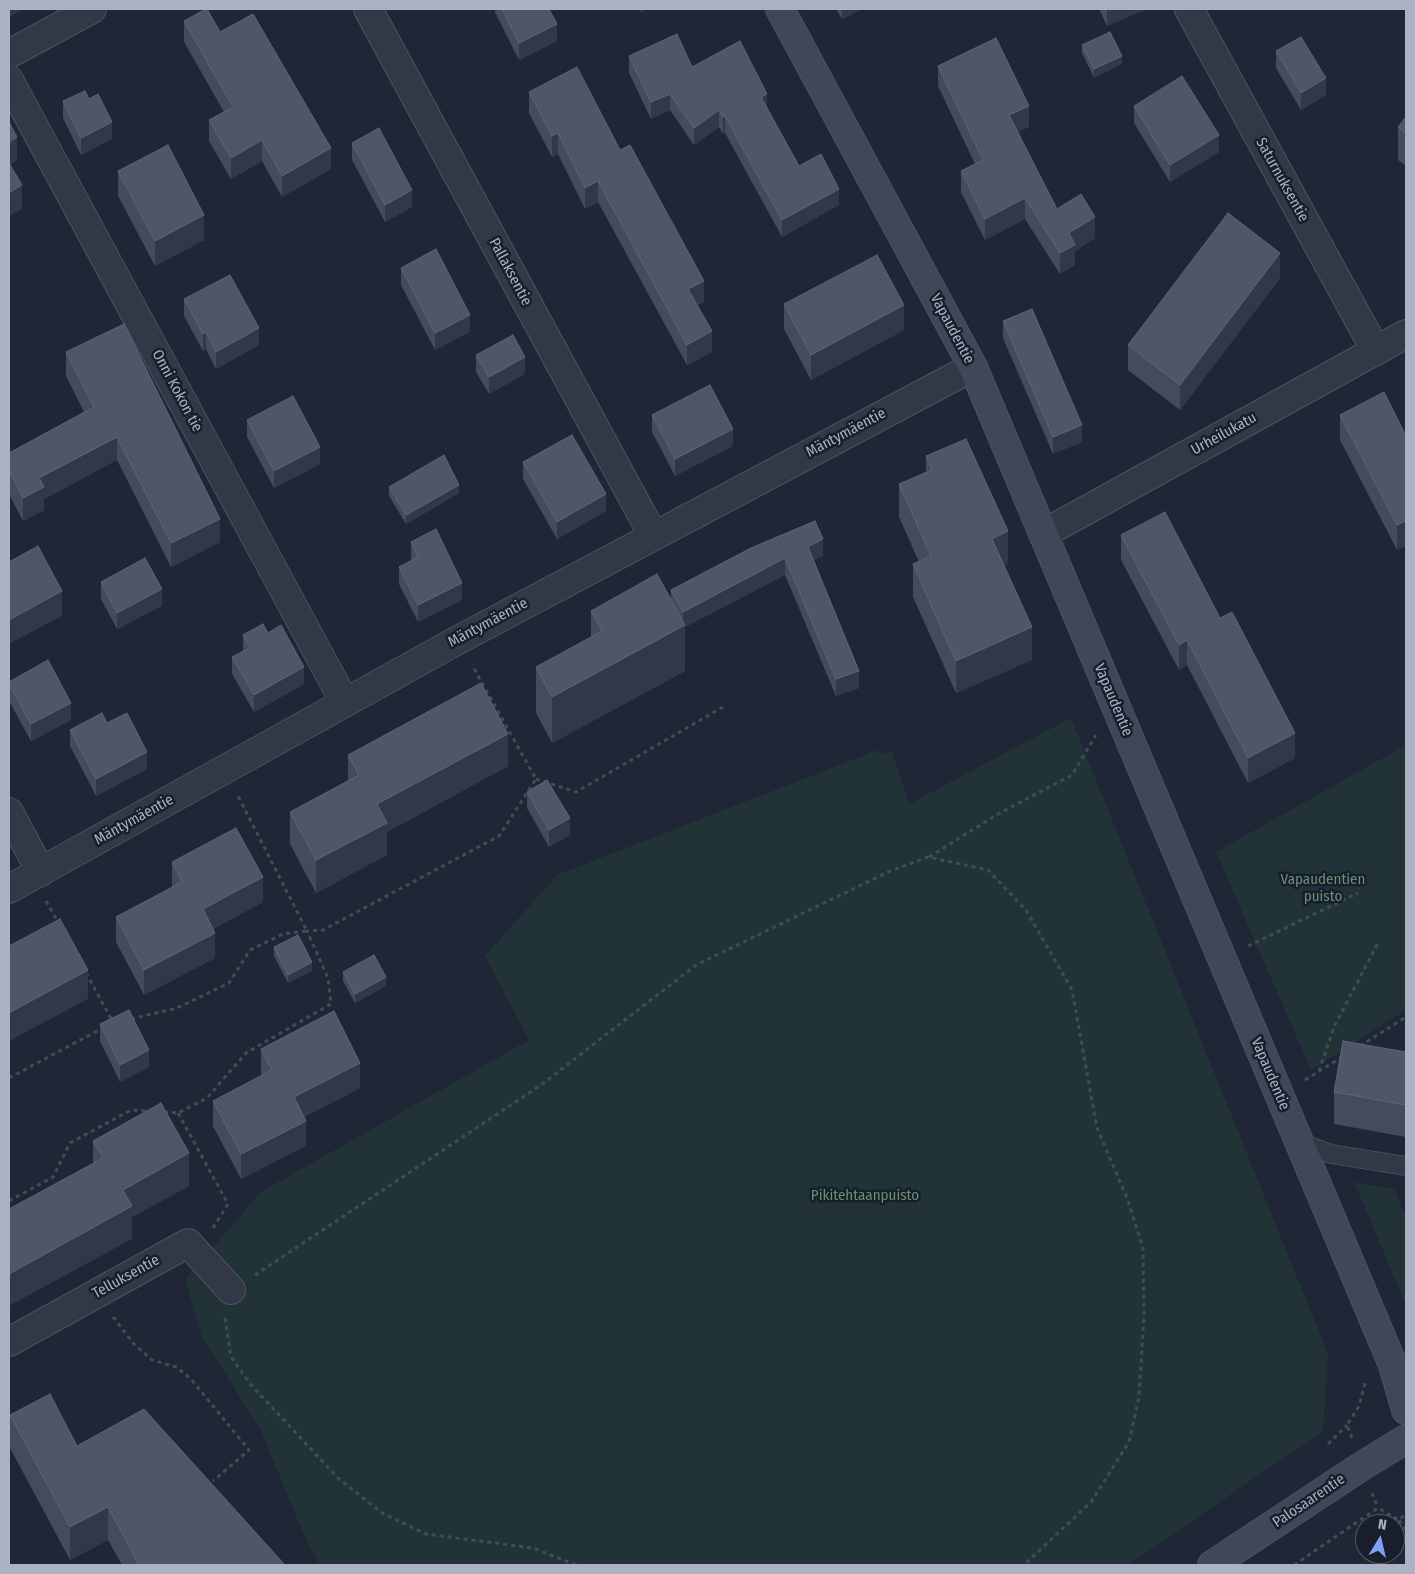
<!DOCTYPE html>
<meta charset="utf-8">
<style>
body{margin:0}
#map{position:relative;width:1415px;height:1574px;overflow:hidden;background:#1f2635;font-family:"Fira Sans Condensed",sans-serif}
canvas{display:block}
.frame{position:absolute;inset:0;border:10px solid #acb2c3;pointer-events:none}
.north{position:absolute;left:1355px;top:1514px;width:50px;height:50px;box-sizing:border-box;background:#181e2a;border:1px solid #535967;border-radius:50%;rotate:9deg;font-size:14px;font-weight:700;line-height:20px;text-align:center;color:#acb2c3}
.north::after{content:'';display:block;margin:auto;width:18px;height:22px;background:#7ea0f6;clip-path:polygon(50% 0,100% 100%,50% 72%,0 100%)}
</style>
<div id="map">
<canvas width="1415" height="1574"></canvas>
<div class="frame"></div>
<div class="north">N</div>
</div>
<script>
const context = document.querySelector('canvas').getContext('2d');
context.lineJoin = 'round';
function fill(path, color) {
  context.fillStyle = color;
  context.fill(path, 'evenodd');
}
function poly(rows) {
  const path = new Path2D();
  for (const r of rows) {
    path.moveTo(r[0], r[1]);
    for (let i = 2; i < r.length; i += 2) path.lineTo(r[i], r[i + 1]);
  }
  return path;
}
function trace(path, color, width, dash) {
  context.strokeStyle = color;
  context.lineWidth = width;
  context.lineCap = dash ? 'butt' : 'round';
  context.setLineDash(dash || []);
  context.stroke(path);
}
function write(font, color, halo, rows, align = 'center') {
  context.font = font + ' "Fira Sans Condensed",sans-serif';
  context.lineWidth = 5;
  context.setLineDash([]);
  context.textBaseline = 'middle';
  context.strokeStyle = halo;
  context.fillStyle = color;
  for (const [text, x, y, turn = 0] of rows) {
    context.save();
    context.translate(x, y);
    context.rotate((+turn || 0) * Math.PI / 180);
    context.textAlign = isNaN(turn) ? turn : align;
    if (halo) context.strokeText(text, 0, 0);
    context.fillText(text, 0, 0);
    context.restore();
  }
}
fill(poly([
 [1071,718,1328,1354,1323,1431,1128,1565,320,1565,307,1542,260,1429,203,1338,185,1280,261,1192,529,1040,485,956,557,875,878,750,881,754,892,750,909,804],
 [1406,745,1406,1010,1311,1070,1216,852],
 [1354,1182,1394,1189,1406,1217,1406,1305]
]), '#223337');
const lane = poly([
 [1299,1142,1331,1154,1406,1166]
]);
const street = poly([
 [368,9,653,535],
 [1189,9,1376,351],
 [9,54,92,9],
 [9,80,344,701],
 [1043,534,1406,334],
 [9,812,41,872],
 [9,889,458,640,973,367],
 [9,1342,188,1243,231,1290]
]);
const secondary = poly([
 [780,9,973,367,1393,1365,1406,1410],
 [1212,1565,1362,1466,1406,1439]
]);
trace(lane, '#4d5361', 20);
trace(street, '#4d5361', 30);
trace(secondary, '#4d5361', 30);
trace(poly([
 [536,779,576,792,723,707],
 [929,857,998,814,1072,775,1096,735],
 [46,901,59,924],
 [1248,946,1358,893],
 [86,973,113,1022],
 [131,1019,177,1008,229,983,250,950,283,934,307,931,237,794],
 [1360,1046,1406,1017],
 [1319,1071,1334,1027,1379,941],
 [9,1078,101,1029],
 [1305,1080,1342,1057],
 [164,1112,178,1113,207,1098,246,1053,331,1004,328,978,307,931,323,930,499,836,536,779,472,665],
 [178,1113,228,1204,213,1228],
 [9,1201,53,1177,70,1143,131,1110,150,1111],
 [255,1275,541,1085,696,965,888,872,928,857,988,870,1026,910,1072,990,1097,1128,1127,1198,1143,1248,1144,1315,1139,1397,1129,1442,1091,1502,1024,1565],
 [113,1317,134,1344,152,1360,176,1367,191,1379,249,1450,213,1481],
 [225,1318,231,1357,251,1385,338,1478,382,1513,426,1534,533,1548,576,1565],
 [1352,1438,1347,1425,1359,1406,1366,1380],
 [1328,1444,1347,1425],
 [1372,1493,1378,1508],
 [1399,1520,1406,1530],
 [1294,1565,1378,1508,1399,1520,1406,1514]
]), '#3e4f54', 3, [4, 4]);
trace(lane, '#323846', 18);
trace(street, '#323846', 28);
trace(secondary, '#404759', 28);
fill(poly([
 [495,9,549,9,557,41,519,60,495,12],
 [836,9,862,9,842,19],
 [1099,9,1146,9,1107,26],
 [184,21,220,32,331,169,282,197,262,161,231,179,209,141,209,120,224,112,184,42],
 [1082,45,1122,64,1094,78,1082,53],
 [1276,51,1326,95,1301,110,1276,68],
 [629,56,692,67,767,108,799,166,839,205,782,237,725,133,723,134,719,127,694,145,670,110,651,119,629,73],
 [938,66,1029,127,1017,132,1057,209,1095,238,1075,251,1075,265,1060,274,1025,219,985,240,961,192,961,171,975,164,938,86],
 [529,92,620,150,704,302,697,305,712,352,687,365,598,202,585,209,558,154,552,157,529,113],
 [89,99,112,139,81,155,63,118,63,101],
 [1134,106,1219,152,1170,182,1134,123],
 [1406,117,1406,166,1398,160,1398,127],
 [352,143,412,207,385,222,352,160],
 [118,171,204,240,155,266,118,196],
 [401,268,470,332,435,350,401,285],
 [1280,278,1180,410,1128,370,1128,345],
 [184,299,259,345,216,369,206,349,203,351,184,316],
 [784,304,904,330,811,380,784,329],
 [1003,321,1082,442,1053,454,1003,338],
 [66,352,220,542,171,567,117,460,44,499,44,510,23,521,9,494,9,453,84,412,66,376],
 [476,355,525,374,489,394,476,372],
 [652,415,733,446,675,476,652,432],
 [1340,415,1406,436,1406,547,1405,546,1397,550,1340,440],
 [247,420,320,464,274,488,247,437],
 [926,456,1008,564,1004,566,1032,660,956,693,913,597,913,564,919,562,899,517,899,484,926,472],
 [523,462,606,511,557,539,523,479],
 [389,487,459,493,406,524,389,496],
 [1121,535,1220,618,1295,758,1248,783,1187,665,1179,670,1121,560],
 [411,542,462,600,418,622,399,584,399,567,412,560,411,559],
 [751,548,823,556,814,560,859,688,836,696,785,575,685,627,685,671,552,743,536,713,536,667,591,637,591,611,671,599,671,590],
 [101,582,162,606,117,629,101,599],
 [268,633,304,684,254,712,232,674,232,657,243,651,243,635],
 [9,682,71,720,31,741,9,701],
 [107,723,147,769,96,796,70,746,70,730],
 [348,755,508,766,387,832,387,855,316,893,290,844,290,812,348,781],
 [527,792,570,835,549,847,527,808],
 [172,862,263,902,213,929,215,958,144,995,116,942,116,917,172,887],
 [274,947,312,971,288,983,274,956],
 [343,972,386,986,355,1003,343,981],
 [100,1024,149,1067,120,1082,100,1041],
 [261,1049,360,1088,304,1117,306,1146,241,1179,213,1126,213,1101,262,1075,261,1074],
 [1406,1052,1406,1137,1334,1124,1334,1092],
 [93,1141,189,1186,132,1217,132,1239,93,1164],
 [10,1415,77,1446,285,1565,122,1565,108,1540,70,1560,10,1448]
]), '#434c5e');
fill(poly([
 [9,9,24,9,9,17],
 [640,9,648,9,640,13],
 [842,9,862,9,842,19],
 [1109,9,1146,9,1107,26,1107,10],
 [557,24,557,41,519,60,519,43],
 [1122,56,1122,64,1094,78,1094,69],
 [1326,78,1326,95,1301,110,1301,93],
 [670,94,670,110,651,119,651,102],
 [767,94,767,110,761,97],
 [1029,106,1029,127,1009,136,1009,115],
 [719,110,719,127,694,145,694,128],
 [725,116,725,133,723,134,723,117],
 [112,122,112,139,81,155,81,138],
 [558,133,558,154,552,157,552,136],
 [1219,135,1219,152,1170,182,1170,165],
 [17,137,17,161,9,165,9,142],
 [262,140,262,161,231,179,231,158],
 [331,148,331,169,282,197,282,176],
 [598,181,598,202,585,209,585,188],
 [22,185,22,209,9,216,9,193],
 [839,189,839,205,782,237,782,220],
 [412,190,412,207,385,222,385,205],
 [1025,198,1025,219,985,240,985,219],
 [204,215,204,240,155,266,155,241],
 [1095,217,1095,238,1075,251,1075,265,1060,274,1060,253,1069,233],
 [1280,253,1280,278,1180,410,1180,385],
 [704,281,704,302,688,310,688,289],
 [904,305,904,330,811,380,811,355],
 [470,315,470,332,435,350,435,333],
 [259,328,259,345,216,369,216,352],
 [712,331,712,352,687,365,687,345],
 [206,332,206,349,203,351,203,334],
 [525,357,525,374,489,394,489,377],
 [1082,425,1082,442,1053,454,1053,437],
 [733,429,733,446,675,476,675,459],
 [117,437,117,460,44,499,44,510,23,521,23,498,39,478],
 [320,447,320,464,274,488,274,471],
 [459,485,459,493,406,524,406,515],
 [606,494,606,511,557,539,557,522],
 [220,519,220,542,171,567,171,543],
 [1405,521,1405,546,1397,550,1397,525],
 [1008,531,1008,564,992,571,992,539],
 [823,539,823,556,808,563,808,547],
 [785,558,785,575,685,627,685,671,552,743,552,697,683,626,683,612],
 [462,583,462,600,418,622,418,605],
 [162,589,162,606,117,629,117,613],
 [62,591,62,616,9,644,9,662,9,620],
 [1032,627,1032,660,956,693,956,661],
 [1187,640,1187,665,1179,670,1179,645],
 [304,667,304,684,254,712,254,695],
 [859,671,859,688,836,696,836,679],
 [71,703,71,720,31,741,31,724],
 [1295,733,1295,758,1248,783,1248,758],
 [508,734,508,766,387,832,387,855,316,893,316,860,377,804],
 [147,752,147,769,96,796,96,779],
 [570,818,570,835,549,847,549,830],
 [263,877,263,902,203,934,203,909],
 [215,933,215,958,144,995,144,970],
 [312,962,312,971,288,983,288,975],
 [88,970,88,999,9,1041,9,1013],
 [386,977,386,986,355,1003,355,994],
 [149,1050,149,1067,120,1082,120,1065],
 [360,1063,360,1088,294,1122,294,1097],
 [306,1121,306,1146,241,1179,241,1154],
 [189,1153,189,1186,132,1217,132,1239,9,1306,9,1274,123,1190],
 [108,1507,108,1540,70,1560,70,1527]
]), '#303849');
const building = poly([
 [206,9,207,9,220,32,253,14,331,148,282,176,262,140,231,158,209,120,233,107,184,21,206,9],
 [502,9,549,9,557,24,519,43,502,9],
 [1110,32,1122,56,1094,69,1082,45,1110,32],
 [677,34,692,67,740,41,767,94,761,97,799,166,821,154,839,189,782,220,725,116,723,117,719,110,694,128,670,94,651,102,629,56,677,34],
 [1301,37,1326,78,1301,93,1276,51,1301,37],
 [996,38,1029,106,1009,115,1057,209,1081,194,1095,217,1069,233,1075,245,1060,253,1025,198,985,219,961,171,983,160,938,66,996,38],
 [577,67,620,150,630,145,704,281,688,289,712,331,687,345,598,181,585,188,558,133,552,136,529,92,577,67],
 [1182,76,1219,135,1170,165,1134,106,1182,76],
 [85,91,89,99,98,94,112,122,81,138,63,101,85,91],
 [1406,117,1406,133,1398,127,1406,117],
 [9,122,17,137,9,142,9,122],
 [379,128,412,190,385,205,352,143,379,128],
 [168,145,204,215,155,241,118,171,168,145],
 [9,163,22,185,9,193,9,163],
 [1228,213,1280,253,1180,385,1128,345,1228,213],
 [436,249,470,315,435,333,401,268,436,249],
 [877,255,904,305,811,355,784,304,877,255],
 [230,275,259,328,216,352,206,332,203,334,184,299,230,275],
 [1032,309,1082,425,1053,437,1003,321,1032,309],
 [124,324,220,519,171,543,117,437,39,478,44,487,23,498,9,470,9,453,94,407,66,352,124,324],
 [513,335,525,357,489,377,476,355,513,335],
 [710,385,733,429,675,459,652,415,710,385],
 [1384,392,1406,436,1406,522,1405,521,1397,525,1340,415,1384,392],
 [293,396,320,447,274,471,247,420,293,396],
 [572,435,606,494,557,522,523,462,572,435],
 [966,439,1008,531,992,539,1032,627,956,661,913,564,931,556,899,484,932,470,926,456,966,439],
 [444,455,459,485,406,515,389,487,444,455],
 [1165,512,1220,618,1232,612,1295,733,1248,758,1187,640,1179,645,1121,535,1165,512],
 [815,521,823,539,808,547,859,671,836,679,785,558,683,612,671,590,751,548,815,521],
 [436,529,462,583,418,605,399,567,418,557,411,542,436,529],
 [38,546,62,591,9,620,9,562,38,546],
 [145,558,162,589,117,613,101,582,145,558],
 [657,574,685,625,552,697,536,667,602,631,591,611,657,574],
 [263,624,268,633,281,625,304,667,254,695,232,657,250,648,243,635,263,624],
 [48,660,71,703,31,724,9,684,9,682,48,660],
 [481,683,508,734,377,804,387,823,316,860,290,812,359,775,348,755,481,683],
 [102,713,107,723,127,713,147,752,96,779,70,730,102,713],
 [547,780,570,818,549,830,527,792,547,780],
 [236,828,263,877,203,909,215,933,144,970,116,917,182,882,172,862,236,828],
 [60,919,88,970,9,1013,9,946,60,919],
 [298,935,312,962,288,975,274,947,298,935],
 [374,955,386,977,355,994,343,972,374,955],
 [129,1010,149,1050,120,1065,100,1024,129,1010],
 [334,1011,360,1063,294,1097,306,1121,241,1154,213,1101,272,1070,261,1049,334,1011],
 [1343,1041,1406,1052,1406,1105,1334,1092,1343,1041],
 [161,1103,189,1153,123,1190,132,1206,9,1274,9,1209,103,1158,93,1141,161,1103],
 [50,1394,77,1446,144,1409,285,1565,139,1565,108,1507,70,1527,10,1415,50,1394]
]);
fill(building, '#4e5769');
trace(building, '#5d6577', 1);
write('15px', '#acb2c3', '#181e2a', [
 ["Saturnuksentie",1282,180,61],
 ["Pallaksentie",510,272,62],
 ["Vapaudentie",952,329,62],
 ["Onni Kokon tie",177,391,62],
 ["Mäntymäentie",846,433,-28],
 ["Urheilukatu",1224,434,-29],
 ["Mäntymäentie",488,623,-28],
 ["Vapaudentie",1113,700,67],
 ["Mäntymäentie",134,820,-29],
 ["Vapaudentie",1270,1074,67],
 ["Telluksentie",126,1277,-29],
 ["Palosaarentie",1309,1501,-34]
]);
write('15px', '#649274', '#181e2a', [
 ["Vapaudentien",1323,880],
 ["puisto",1323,897],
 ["Pikitehtaanpuisto",865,1196]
]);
</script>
